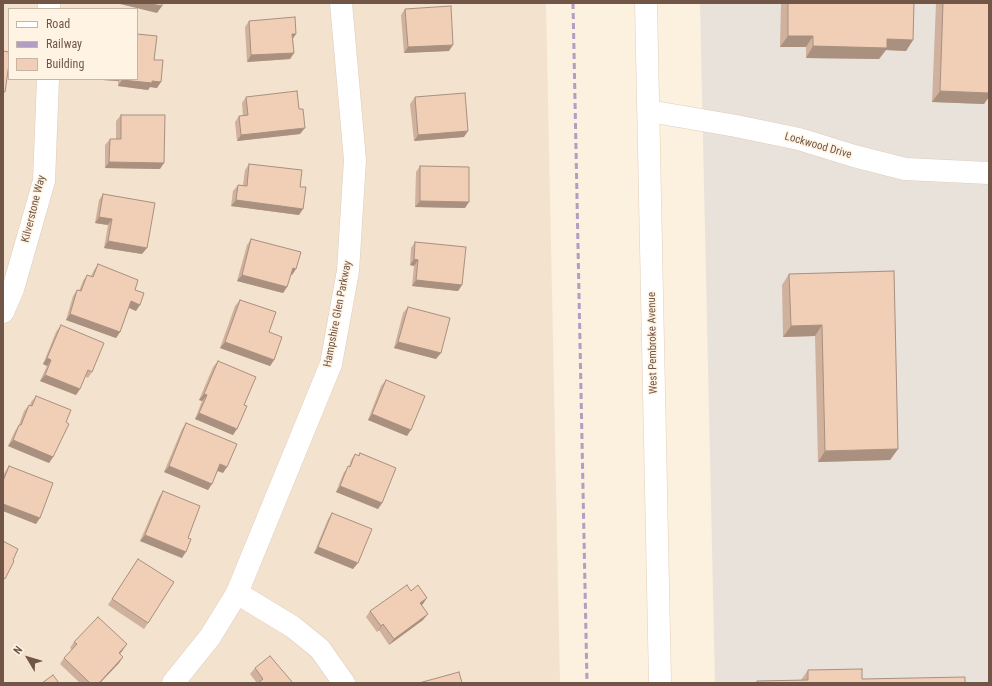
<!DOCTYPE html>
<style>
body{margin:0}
#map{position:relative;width:992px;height:686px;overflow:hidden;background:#fcf0de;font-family:"Roboto Condensed",sans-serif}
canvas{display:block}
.frame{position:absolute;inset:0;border:4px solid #715647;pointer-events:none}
.legend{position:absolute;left:8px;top:8px;width:130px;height:72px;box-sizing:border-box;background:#fff4e4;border:1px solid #c6b5a5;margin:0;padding:5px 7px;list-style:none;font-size:12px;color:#715647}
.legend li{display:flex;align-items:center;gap:8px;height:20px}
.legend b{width:20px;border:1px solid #c6b5a5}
.north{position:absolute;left:8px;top:638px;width:40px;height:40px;-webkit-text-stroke:3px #fff4e4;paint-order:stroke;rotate:308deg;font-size:11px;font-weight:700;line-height:16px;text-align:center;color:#715647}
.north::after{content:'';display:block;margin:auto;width:14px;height:18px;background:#715647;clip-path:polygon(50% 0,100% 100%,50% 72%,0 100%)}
</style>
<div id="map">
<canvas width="992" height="686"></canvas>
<div class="frame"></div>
<ul class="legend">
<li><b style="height:5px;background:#fff"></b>Road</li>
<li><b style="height:5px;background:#b29ec3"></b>Railway</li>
<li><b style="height:11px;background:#f1ceb6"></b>Building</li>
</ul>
<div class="north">N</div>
</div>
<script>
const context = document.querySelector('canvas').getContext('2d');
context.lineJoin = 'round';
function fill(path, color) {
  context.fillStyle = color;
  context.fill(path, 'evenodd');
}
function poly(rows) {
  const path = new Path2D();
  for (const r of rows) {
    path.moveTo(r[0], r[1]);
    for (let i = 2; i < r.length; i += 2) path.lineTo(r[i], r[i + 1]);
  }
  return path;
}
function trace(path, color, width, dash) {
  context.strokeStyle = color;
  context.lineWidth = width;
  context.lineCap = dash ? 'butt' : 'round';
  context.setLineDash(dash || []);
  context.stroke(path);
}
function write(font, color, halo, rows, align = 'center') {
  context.font = font + ' "Roboto Condensed",sans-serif';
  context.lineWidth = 3;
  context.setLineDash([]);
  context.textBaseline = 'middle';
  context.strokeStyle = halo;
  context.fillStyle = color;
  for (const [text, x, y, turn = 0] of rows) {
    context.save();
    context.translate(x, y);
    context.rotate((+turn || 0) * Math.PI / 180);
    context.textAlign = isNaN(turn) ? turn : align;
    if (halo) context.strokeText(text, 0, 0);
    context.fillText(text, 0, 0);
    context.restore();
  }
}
fill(poly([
 [3,3,546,3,560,683,3,683],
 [9,9,137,9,137,79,9,79]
]), '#f3e2cd');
fill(poly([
 [700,3,989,3,989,683,715,683]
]), '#e9e2da');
const street = poly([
 [49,9,49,3],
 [649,111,736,126,799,139,854,156,905,169,989,173],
 [3,312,13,289,44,181,48,79],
 [237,593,293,627,320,649,344,683],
 [173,683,210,637,237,593,331,364,348,271,355,160,341,3]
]);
const secondary = poly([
 [646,3,660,683]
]);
trace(street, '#dfccbb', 23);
trace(secondary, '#e4cdb9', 23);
trace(street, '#fff', 22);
trace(secondary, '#fff', 22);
trace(poly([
 [573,3,587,683]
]), '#b29ec3', 3, [6, 4]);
fill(poly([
 [781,3,914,3,913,40,906,51,886,50,879,59,806,58,806,47,780,47],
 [936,3,989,3,984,104,932,102],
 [405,9,449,51,404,53,401,15],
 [249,21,293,39,294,53,290,59,247,62,245,27],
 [154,60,157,88,150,87,148,90,118,86,118,81,103,80,103,79,137,79],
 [246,97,300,134,237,141,235,122,239,116,243,116,242,103],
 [415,97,464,137,414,141,410,104],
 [121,115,160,169,105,168,105,145,110,139,116,139,116,121],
 [249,164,300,187,299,215,231,206,233,191,238,185,243,185,245,170],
 [420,166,465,208,415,207,416,172],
 [103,194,142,254,104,248,108,225,95,223,99,200],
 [251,239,292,275,291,274,287,287,283,293,237,281,247,245],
 [415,242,462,285,458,291,412,286,414,266,410,265,411,248],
 [98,264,135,290,136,311,129,308,120,332,116,338,66,320,73,296,77,290,79,291,83,281,87,275,91,276,94,270],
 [894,271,898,449,890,460,818,462,815,336,783,337,782,285,789,274],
 [240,300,269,332,274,360,270,366,220,348,235,306],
 [408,307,436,359,394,348,403,313],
 [61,325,92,372,88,378,85,376,80,389,76,395,40,381,47,366,43,364,56,332],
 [218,361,244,405,233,435,195,419,202,401,199,400,213,367],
 [386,380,407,436,368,420,381,386],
 [36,396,66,422,53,457,49,463,8,446,15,431,19,425,24,411,29,405,30,405,31,402],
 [186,423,223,473,217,471,208,490,164,472,182,429],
 [360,453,382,503,378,509,336,492,344,472,349,467,351,460,355,454,358,456],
 [9,466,36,524,3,511,3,476,5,472],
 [163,491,188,538,182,558,140,541,159,497],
 [332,513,353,569,314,553,328,519],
 [138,559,148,623,144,629,108,605],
 [411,591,423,604,421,605,423,620,389,645,379,630,377,632,366,617,370,611],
 [74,642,123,650,120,654,119,663,100,683,80,683,60,664,64,658,72,650,70,648],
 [255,668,293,683,257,683,250,674],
 [808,670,862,679,965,683,756,683,757,681,801,680]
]), '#cfb19d');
fill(poly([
 [116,3,146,3,162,6,157,13],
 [292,34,296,34,292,40],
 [788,36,813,36,806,47,780,47],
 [887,39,913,40,906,51,886,50,879,59,806,58,813,46],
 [453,45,449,51,404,53,408,47],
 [294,53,290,59,247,62,251,55],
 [104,79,120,79,118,81,103,80],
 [122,80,152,81,161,82,157,88,150,87,148,90,118,86],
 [940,91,989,93,989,97,984,104,932,102],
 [305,128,300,134,237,141,241,135],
 [468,131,464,137,414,141,418,135],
 [109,162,164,163,160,169,105,168],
 [236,200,303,209,299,215,231,206],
 [420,201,469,202,465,208,415,207],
 [99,217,112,219,108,225,95,223],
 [108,241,147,248,142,254,104,248],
 [414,259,418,260,414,266,410,265],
 [293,268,296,269,292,275,288,274],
 [242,275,287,287,283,293,237,281],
 [416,280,462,285,458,291,412,286],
 [131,301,140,305,136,311,127,307],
 [70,314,120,332,116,338,66,320],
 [822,325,815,336,783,337,791,326],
 [225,342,274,360,270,366,220,348],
 [398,342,441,353,436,359,394,348],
 [47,358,51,360,47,366,43,364],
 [45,375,80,389,76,395,40,381],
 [204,394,207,395,202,401,199,400],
 [199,413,237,429,233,435,195,419],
 [372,414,411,430,407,436,368,420],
 [13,440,53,457,49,463,8,446],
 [898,449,890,460,818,462,825,451],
 [220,464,227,467,223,473,216,470],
 [169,466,212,484,208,490,164,472],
 [340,486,382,503,378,509,336,492],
 [3,504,40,518,36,524,3,511],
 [145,535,186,552,182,558,140,541],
 [318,547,358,563,353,569,314,553],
 [427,598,423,604,416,609,420,603],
 [428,614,423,620,389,645,394,639],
 [383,624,379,630,377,632,381,626],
 [127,644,123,650,115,659,119,653],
 [123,657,119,663,100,683,99,683]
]), '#a9907f');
const building = poly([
 [146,3,162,3,162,6,146,3],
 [788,3,914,3,913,40,887,39,887,48,813,46,813,36,788,36,788,3],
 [943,3,989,3,989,93,940,91,943,3],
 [451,6,453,45,408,47,405,9,451,6],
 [295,17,296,34,292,34,294,53,251,55,249,21,295,17],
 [137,34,157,36,154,60,163,60,161,82,152,81,152,83,122,80,122,79,137,79,137,34],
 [3,51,9,52,9,64,5,92,3,92,3,51],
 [297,91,299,109,303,109,305,128,241,135,239,116,248,115,246,97,297,91],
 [465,93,468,131,418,135,415,97,465,93],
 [121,115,165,115,164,163,109,162,110,139,121,139,121,115],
 [249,164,302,170,300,187,306,187,303,209,236,200,238,185,247,186,249,164],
 [420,166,469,167,469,202,420,201,420,166],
 [103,194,155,203,147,248,108,241,112,219,99,217,103,194],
 [251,239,301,252,296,269,293,268,287,287,242,275,251,239],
 [415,242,466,247,462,285,416,280,418,260,414,259,415,242],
 [98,264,138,280,135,290,144,293,140,305,131,301,120,332,70,314,77,290,81,291,87,275,93,277,98,264],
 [894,271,898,449,825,451,822,325,791,326,789,274,894,271],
 [240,300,276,312,269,332,282,337,274,360,225,342,240,300],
 [408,307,450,318,441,353,398,342,408,307],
 [61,325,104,343,92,372,88,370,80,389,45,375,51,360,47,358,61,325],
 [218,361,256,377,244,405,247,406,237,429,199,413,207,395,204,394,218,361],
 [386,380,425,396,411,430,372,414,386,380],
 [36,396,71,410,66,422,69,424,53,457,13,440,19,425,21,425,29,405,32,406,36,396],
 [186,423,237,444,227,467,220,464,212,484,169,466,186,423],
 [360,453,396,468,382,503,340,486,348,466,350,467,355,454,359,456,360,453],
 [9,466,53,483,40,518,3,504,3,481,9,466],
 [163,491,200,506,188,538,191,539,186,552,145,535,163,491],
 [332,513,372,529,358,563,318,547,332,513],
 [3,541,18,549,13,560,14,561,5,579,3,578,3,541],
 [138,559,174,582,148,623,112,599,138,559],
 [407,585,411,591,418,585,427,598,420,603,428,614,394,639,383,624,381,626,370,611,407,585],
 [98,617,127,644,119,653,123,657,99,683,90,683,64,658,77,644,74,642,98,617],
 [270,656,293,683,258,683,263,679,255,668,270,656],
 [862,669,862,679,965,677,965,683,757,683,757,681,808,680,808,670,862,669],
 [459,672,462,683,419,683,459,672],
 [53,675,59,683,42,683,53,675]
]);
fill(building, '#f1ceb6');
trace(building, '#a9907f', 1);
write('11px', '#715647', '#fff4e4', [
 ["Lockwood Drive",818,146,16],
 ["Kilverstone Way",34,209,-76],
 ["Hampshire Glen Parkway",338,314,-79],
 ["West Pembroke Avenue",653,343,-91]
]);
</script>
